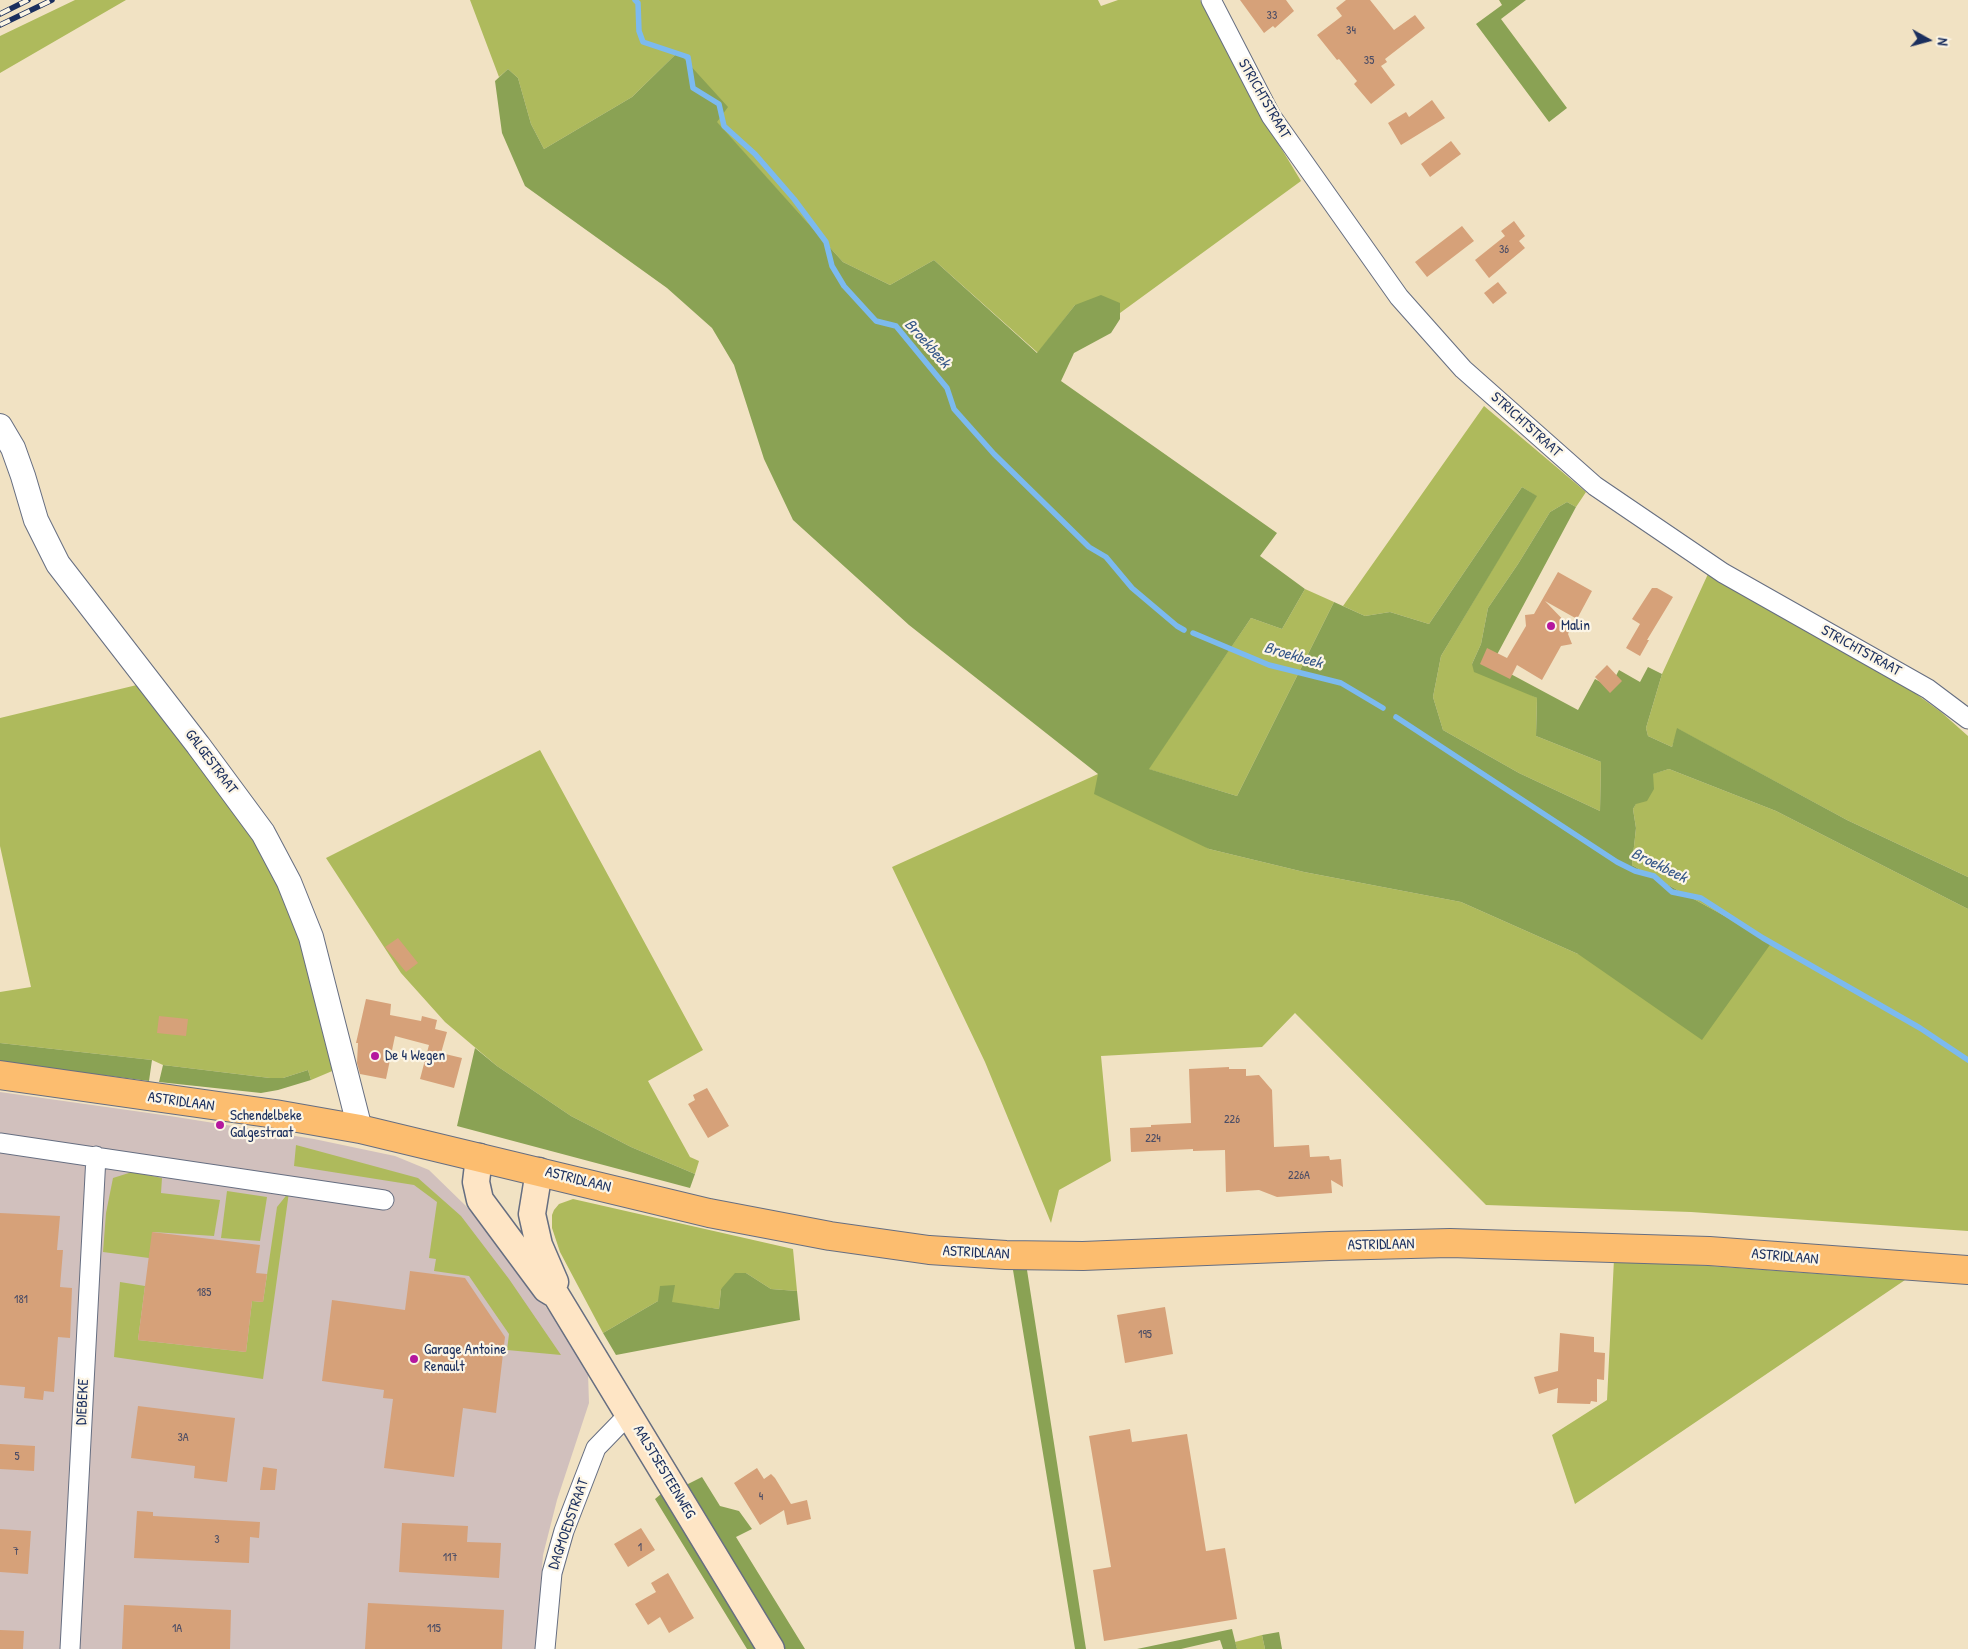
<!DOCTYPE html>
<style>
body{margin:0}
#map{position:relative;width:1968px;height:1649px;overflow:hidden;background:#f1e2c3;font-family:"Patrick Hand",sans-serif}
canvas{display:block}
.north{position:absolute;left:1903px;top:15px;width:50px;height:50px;-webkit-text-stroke:4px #fcf5e5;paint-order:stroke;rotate:97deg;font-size:14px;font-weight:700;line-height:20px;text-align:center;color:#1b2f5e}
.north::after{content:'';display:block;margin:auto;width:18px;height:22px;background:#1b2f5e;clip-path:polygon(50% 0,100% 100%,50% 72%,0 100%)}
</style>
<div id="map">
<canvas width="1968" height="1649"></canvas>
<div class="north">N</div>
</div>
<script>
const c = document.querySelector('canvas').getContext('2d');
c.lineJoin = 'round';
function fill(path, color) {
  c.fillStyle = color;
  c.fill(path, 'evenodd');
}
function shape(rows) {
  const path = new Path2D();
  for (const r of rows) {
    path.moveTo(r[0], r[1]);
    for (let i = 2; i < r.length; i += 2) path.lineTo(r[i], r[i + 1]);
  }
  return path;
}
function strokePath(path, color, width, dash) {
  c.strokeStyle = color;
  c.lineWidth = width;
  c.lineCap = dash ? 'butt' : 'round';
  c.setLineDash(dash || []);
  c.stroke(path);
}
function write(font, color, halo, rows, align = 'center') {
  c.font = font + ' "Patrick Hand",sans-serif';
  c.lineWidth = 4.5;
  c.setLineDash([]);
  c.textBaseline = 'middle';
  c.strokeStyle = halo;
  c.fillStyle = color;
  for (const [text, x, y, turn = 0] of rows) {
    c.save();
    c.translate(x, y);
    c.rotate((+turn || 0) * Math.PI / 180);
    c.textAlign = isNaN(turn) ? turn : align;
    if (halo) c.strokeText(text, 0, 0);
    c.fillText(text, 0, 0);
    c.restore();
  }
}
const industrial = shape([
 [0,1092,170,1116,314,1139,395,1156,429,1170,466,1206,512,1259,580,1355,588,1373,589,1403,557,1500,543,1555,536,1649,0,1649]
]);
const green = shape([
 [75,0,126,0,0,73,0,36],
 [470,0,1098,0,1101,6,1118,0,1200,0,1258,110,1301,181,1120,313,1120,303,1075,305,1038,353,934,260,890,285,843,262,716,122,678,52,632,97,544,149,531,124,518,78,508,69,499,77],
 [1484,406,1586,492,1576,507,1567,502,1550,512,1518,564,1488,608,1481,644,1472,664,1537,698,1536,736,1601,762,1600,811,1519,773,1443,730,1433,697,1441,656,1536,496,1522,487,1429,624,1390,612,1365,616,1343,606],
 [1708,574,1908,688,1941,712,1968,736,1968,877,1847,820,1678,729,1672,747,1648,736,1646,728,1662,674],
 [1305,589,1334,602,1237,796,1148,769,1251,618,1282,629],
 [141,684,252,835,284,889,301,933,337,1069,311,1080,308,1070,283,1078,270,1078,163,1065,152,1060,0,1043,0,992,31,987,0,846,0,718],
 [540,750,703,1050,648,1081,690,1157,699,1161,695,1174,631,1147,571,1116,497,1066,445,1022,401,973,326,858],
 [1669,769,1776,811,1968,909,1968,1231,1691,1212,1486,1205,1295,1013,1262,1047,1101,1056,1111,1161,1059,1190,1051,1223,985,1062,892,867,1098,774,1209,849,1304,872,1461,902,1578,954,1772,942,1632,865,1636,828,1633,809,1652,774],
 [296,1145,418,1178,461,1216,509,1279,561,1355,507,1350,509,1334,469,1276,434,1271,436,1259,429,1258,437,1202,414,1185,294,1166],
 [132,1172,162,1178,161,1193,220,1200,214,1236,153,1232,149,1258,103,1252,106,1213,113,1178],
 [227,1191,267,1197,260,1241,221,1238],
 [289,1192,263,1379,114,1357,120,1282,145,1286,138,1340,246,1352,252,1301,263,1302,277,1207],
 [573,1199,793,1249,797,1291,771,1289,746,1273,721,1289,719,1309,658,1301,603,1333,560,1252,552,1228,552,1215,554,1210,559,1204],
 [1614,1259,1905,1280,1575,1504,1552,1435,1607,1400],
 [1262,1635,1265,1649,1237,1649,1235,1642]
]);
const forest = shape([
 [1499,0,1526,0,1501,19,1567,108,1549,122,1476,24,1502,5],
 [678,52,728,107,717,122,843,262,890,285,934,260,1037,353,1075,305,1101,295,1120,303,1120,319,1111,333,1074,353,1061,381,1277,533,1260,556,1305,589,1282,629,1251,618,1149,769,1237,796,1334,602,1365,616,1390,612,1429,624,1522,487,1537,496,1441,656,1433,697,1443,730,1519,773,1600,811,1601,762,1536,736,1537,698,1474,672,1472,664,1481,644,1488,608,1518,564,1550,512,1567,502,1576,507,1492,664,1578,710,1595,679,1610,687,1619,670,1640,682,1648,667,1662,674,1646,728,1648,736,1672,747,1677,728,1847,820,1968,877,1968,909,1776,811,1669,769,1653,774,1654,789,1647,801,1636,804,1633,809,1636,828,1632,865,1772,942,1702,1040,1578,954,1461,902,1304,872,1209,849,1094,794,1098,774,909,625,793,520,764,459,734,365,712,328,667,288,525,186,502,133,495,81,508,69,518,78,531,124,544,149,632,97],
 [0,1043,152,1060,149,1081,0,1062],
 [475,1048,497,1066,571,1116,631,1147,695,1174,690,1188,457,1126],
 [163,1065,270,1078,283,1078,308,1070,311,1080,278,1090,261,1093,159,1082],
 [1013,1270,1027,1270,1086,1649,1075,1649],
 [735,1273,746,1273,771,1289,797,1291,800,1320,616,1355,603,1333,658,1301,660,1286,675,1285,672,1302,719,1309,721,1289],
 [702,1477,720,1506,739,1511,752,1529,736,1537,805,1649,747,1649,655,1499,667,1489,708,1556,725,1546,686,1485],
 [1232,1629,1237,1649,1223,1649,1220,1640,1181,1649,1137,1649],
 [1279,1632,1282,1649,1265,1649,1262,1635]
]);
const stream = shape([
 [635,0,638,3,639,31,643,42,688,57,693,88,719,104,724,126,755,154,794,199,826,242,832,266,844,286,876,321,896,326,947,388,954,409,994,454,1089,547,1106,557,1132,588,1177,626,1184,630],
 [1193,633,1269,665,1341,683,1383,708],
 [1396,717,1617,862,1635,871,1654,876,1672,892,1701,898,1763,938,1920,1028,1968,1060]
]);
const building = shape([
 [1240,0,1286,0,1294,11,1275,28,1273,26,1264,33],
 [1346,0,1370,0,1394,30,1415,15,1425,28,1385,59,1387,62,1381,66,1395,85,1371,104,1354,84,1357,81,1339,59,1337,60,1317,35,1342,16,1336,8],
 [1432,100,1445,118,1401,145,1388,123,1406,112,1409,117],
 [1451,141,1461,154,1430,177,1421,164],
 [1514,221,1525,236,1519,241,1525,248,1489,278,1475,260,1505,236,1501,231],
 [1462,226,1474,241,1427,277,1415,262],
 [1498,282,1507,293,1493,304,1484,293],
 [1558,572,1592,591,1577,619,1545,601,1571,628,1568,634,1572,644,1561,646,1542,680,1517,665,1510,679,1480,664,1487,648,1507,658,1526,626,1525,615,1534,614],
 [1652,588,1657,588,1673,597,1647,640,1649,640,1640,656,1626,648,1640,624,1632,619],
 [1607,665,1622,681,1610,693,1595,677],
 [398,938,418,963,406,972,385,947],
 [366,999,391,1004,390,1015,421,1021,422,1016,437,1020,435,1029,447,1032,441,1053,462,1058,454,1088,420,1079,429,1045,395,1036,386,1079,360,1074,357,1063,358,1043,356,1043],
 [159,1016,188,1019,186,1036,157,1033],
 [1229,1067,1229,1069,1246,1069,1246,1076,1259,1075,1272,1090,1274,1147,1309,1145,1310,1157,1329,1156,1330,1160,1341,1159,1343,1187,1331,1180,1332,1193,1277,1197,1259,1190,1226,1192,1225,1150,1193,1151,1193,1149,1131,1152,1130,1128,1151,1127,1151,1125,1191,1123,1189,1069],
 [707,1088,729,1126,708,1138,688,1104,695,1100,693,1095],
 [0,1213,60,1216,57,1250,63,1250,60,1287,72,1288,70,1338,58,1337,54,1392,44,1391,43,1400,24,1398,25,1387,0,1385],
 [152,1232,260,1245,256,1273,267,1274,263,1302,252,1301,246,1352,138,1340],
 [410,1271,465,1278,505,1337,496,1413,463,1408,454,1477,384,1468,393,1399,383,1398,384,1390,322,1381,332,1300,405,1310],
 [1165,1307,1173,1354,1125,1363,1117,1315],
 [1560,1333,1594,1337,1594,1352,1605,1353,1604,1380,1597,1379,1597,1402,1591,1401,1590,1404,1557,1403,1558,1388,1539,1394,1534,1377,1558,1371],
 [138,1406,235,1418,227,1482,194,1478,195,1466,131,1458],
 [1130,1429,1132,1442,1187,1434,1206,1551,1225,1548,1237,1619,1104,1641,1093,1570,1111,1567,1089,1436],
 [0,1444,35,1446,34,1471,0,1469],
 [263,1467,277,1469,275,1490,260,1490],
 [757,1468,764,1479,771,1474,775,1478,791,1504,807,1500,811,1519,787,1525,784,1510,760,1525,734,1483],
 [137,1511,153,1512,153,1516,260,1522,259,1538,250,1537,249,1563,134,1558],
 [402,1523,468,1526,467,1542,501,1543,499,1578,399,1572],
 [641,1528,655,1550,628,1567,614,1544],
 [0,1529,31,1531,28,1574,0,1572],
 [668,1573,694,1618,669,1633,660,1617,648,1625,635,1604,656,1592,651,1583],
 [368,1603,504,1610,502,1649,365,1649],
 [124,1605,231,1610,230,1649,122,1649],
 [0,1630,24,1631,23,1649,0,1649]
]);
const minor = shape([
 [1211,0,1271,116,1399,297,1463,369,1595,486,1723,573,1928,689,1968,719],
 [0,1143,384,1200],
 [70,1649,96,1156],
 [545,1649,552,1573,564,1531,596,1448,629,1414]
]);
const tertiary = shape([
 [0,426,13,448,23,476,36,520,58,564,198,745,263,833,289,882,311,937,360,1129]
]);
const secondary = shape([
 [479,1157,476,1182,480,1200,546,1289,556,1295,771,1649],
 [539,1171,532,1214,539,1245,555,1282]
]);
const primary = shape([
 [0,1075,275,1114,360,1129,709,1213,830,1236,929,1250,1006,1255,1083,1256,1330,1246,1450,1243,1709,1251,1968,1270]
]);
const rail = shape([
 [0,14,28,0],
 [0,25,52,0]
]);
const markers = [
 [1551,626,5,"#b5179e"],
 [375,1056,5,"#b5179e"],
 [220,1125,5,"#b5179e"],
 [414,1359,5,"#b5179e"]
];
const numberNames = [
 ["33",1272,16],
 ["34",1351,31],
 ["35",1369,61],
 ["36",1504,250],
 ["226",1232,1120],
 ["224",1153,1139],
 ["226A",1299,1176],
 ["185",204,1293],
 ["181",21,1300],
 ["195",1145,1335],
 ["3A",183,1438],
 ["5",17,1457],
 ["4",761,1497],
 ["3",217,1540],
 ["1",640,1548],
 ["7",16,1552],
 ["117",450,1558],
 ["1A",177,1629],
 ["115",434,1629]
];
const streetNames = [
 ["STRICHTSTRAAT",1264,99,60],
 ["STRICHTSTRAAT",1526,425,42],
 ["STRICHTSTRAAT",1861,651,29],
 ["GALGESTRAAT",211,762,53],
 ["ASTRIDLAAN",181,1102,8],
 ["ASTRIDLAAN",578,1180,14],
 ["ASTRIDLAAN",1381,1245,-1],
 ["ASTRIDLAAN",976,1253,3],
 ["ASTRIDLAAN",1785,1257,5],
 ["DIEBEKE",83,1402,-87],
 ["AALSTSESTEENWEG",664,1472,59],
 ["DAGMOEDSTRAAT",569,1524,-71]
];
const poiNames = [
 ["Malin",1561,626],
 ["De 4 Wegen",385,1056],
 ["Schendelbeke",230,1116],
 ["Galgestraat",230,1133],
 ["Garage Antoine",424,1350],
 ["Renault",424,1367]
];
const waterNames = [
 ["Broekbeek",927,344,48],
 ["Broekbeek",1293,656,16],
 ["Broekbeek",1659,866,26]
];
fill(industrial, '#d1c0bd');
fill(green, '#aeba5c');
fill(forest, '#8aa254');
strokePath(stream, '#7cbaef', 5.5);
fill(building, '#d6a179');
strokePath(minor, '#666e81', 21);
strokePath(tertiary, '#666e81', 26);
strokePath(secondary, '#666e81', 29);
strokePath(primary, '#666e81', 30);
strokePath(minor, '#fff', 19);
strokePath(tertiary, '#fff', 24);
strokePath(secondary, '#fee5c5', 26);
strokePath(primary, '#fcbd6f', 28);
strokePath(rail, '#1b2f5e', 5.5);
strokePath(rail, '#fcf5e5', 4, [11]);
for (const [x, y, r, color] of markers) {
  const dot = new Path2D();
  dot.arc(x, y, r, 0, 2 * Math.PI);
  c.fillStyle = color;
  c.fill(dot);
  strokePath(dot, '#fcf5e5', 2);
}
write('12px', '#4a4c65', null, numberNames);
write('15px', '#1b2f5e', '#fcf5e5', streetNames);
write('15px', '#1b2f5e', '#fcf5e5', poiNames, 'left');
write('italic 16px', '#38598a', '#fcf5e5', waterNames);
</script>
